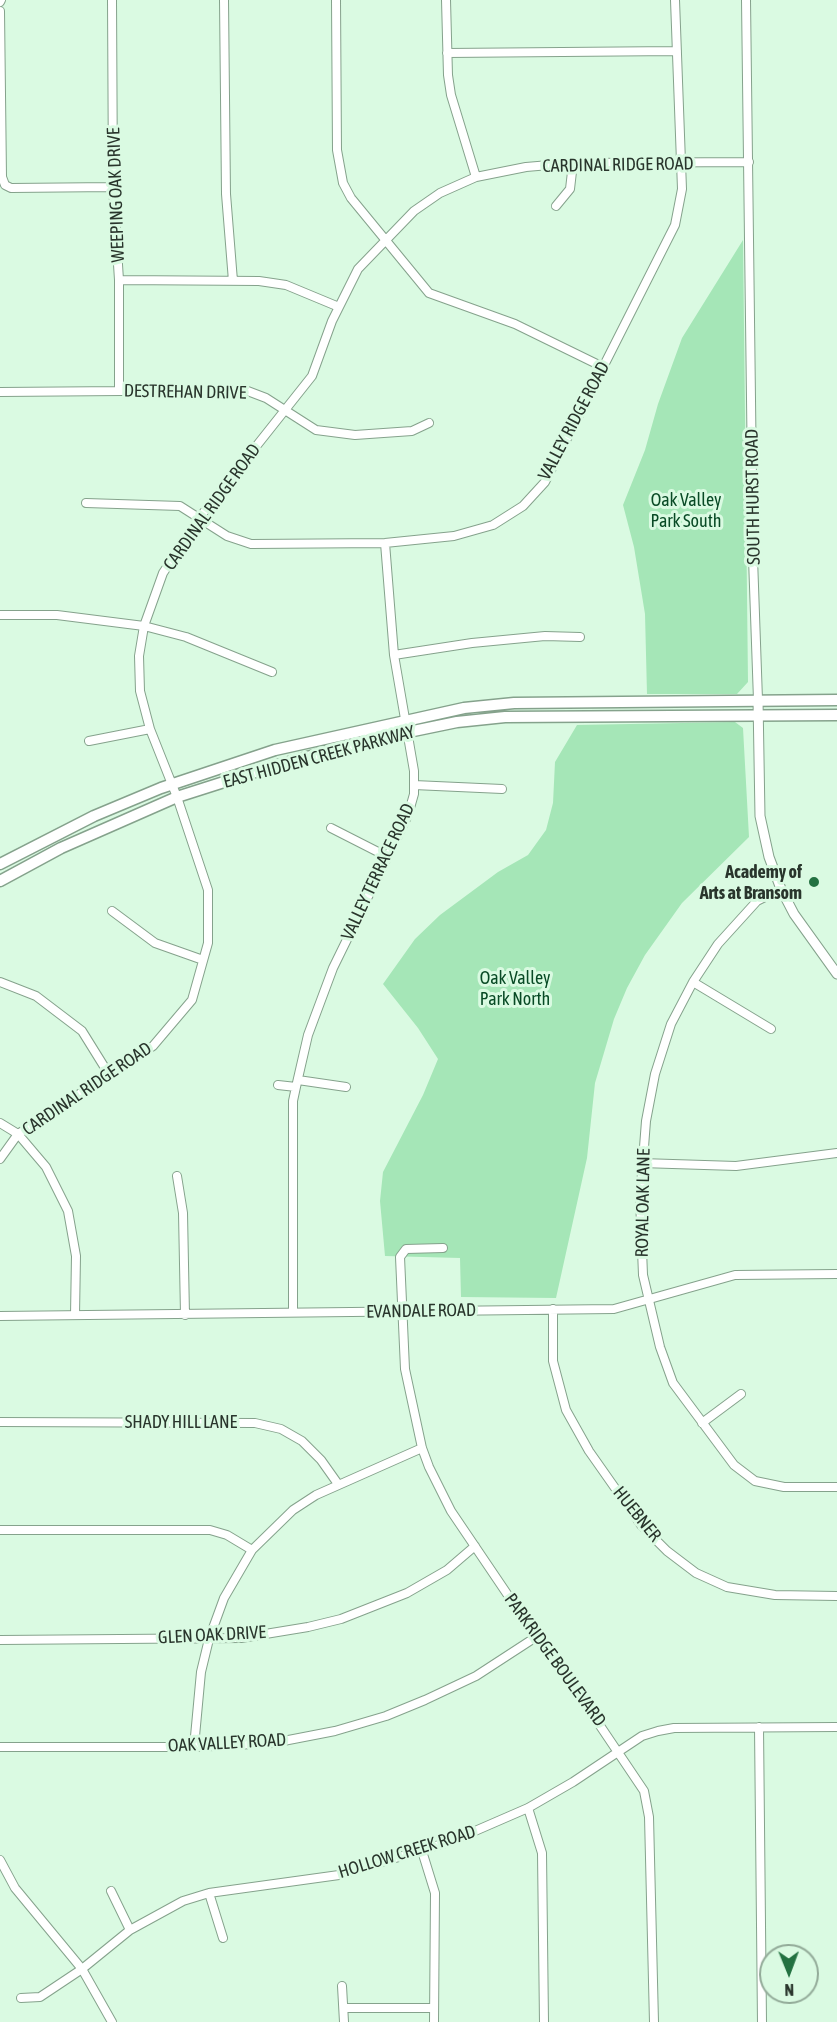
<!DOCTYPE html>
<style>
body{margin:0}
#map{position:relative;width:837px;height:2022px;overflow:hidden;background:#dafae2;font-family:"Asap Condensed",sans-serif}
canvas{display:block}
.north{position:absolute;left:759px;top:1944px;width:60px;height:60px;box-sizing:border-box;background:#dafae2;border:2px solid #93ab99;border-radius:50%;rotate:179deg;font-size:16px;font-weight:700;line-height:24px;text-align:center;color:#29352c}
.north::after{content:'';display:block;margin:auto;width:21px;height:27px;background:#237141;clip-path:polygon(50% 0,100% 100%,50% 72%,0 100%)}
</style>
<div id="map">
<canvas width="837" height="2022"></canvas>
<div class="north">N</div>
</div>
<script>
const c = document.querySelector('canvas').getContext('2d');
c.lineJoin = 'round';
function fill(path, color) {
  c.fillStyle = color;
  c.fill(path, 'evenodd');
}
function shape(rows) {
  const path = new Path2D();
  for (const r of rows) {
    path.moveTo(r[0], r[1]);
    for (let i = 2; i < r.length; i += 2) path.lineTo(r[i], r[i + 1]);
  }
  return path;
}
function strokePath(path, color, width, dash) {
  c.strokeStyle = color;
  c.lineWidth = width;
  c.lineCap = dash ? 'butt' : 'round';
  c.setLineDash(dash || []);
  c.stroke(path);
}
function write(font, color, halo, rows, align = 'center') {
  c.font = font + ' "Asap Condensed",sans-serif';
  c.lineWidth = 6;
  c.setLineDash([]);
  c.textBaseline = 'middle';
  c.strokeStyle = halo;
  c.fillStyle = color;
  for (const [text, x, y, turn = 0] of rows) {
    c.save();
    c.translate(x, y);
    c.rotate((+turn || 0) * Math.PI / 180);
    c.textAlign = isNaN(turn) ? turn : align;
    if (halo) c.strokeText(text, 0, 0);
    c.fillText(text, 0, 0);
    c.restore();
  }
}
const green = shape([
 [743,240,748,682,737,694,647,694,645,614,634,547,623,505,645,450,658,404,682,338],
 [735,722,743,728,749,837,682,903,645,955,627,988,614,1019,595,1083,587,1158,556,1298,461,1297,460,1258,385,1256,380,1201,383,1172,423,1095,438,1059,418,1028,383,984,415,939,440,915,498,872,528,855,546,830,553,803,555,762,577,725]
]);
const minor = shape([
 [112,0,113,187,119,280,119,391],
 [224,0,226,194,233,281],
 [336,0,337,150,343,183,351,198,429,293,515,324,603,367],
 [446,0,448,75,451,95,476,177],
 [746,0,753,558,758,700],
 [0,2,1,0],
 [0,11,2,177,5,185,11,188,113,187],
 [447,53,677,51],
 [556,206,570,189,573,163],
 [119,280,259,281,286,285,339,307],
 [0,392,245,390,266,398,316,430,355,435,412,431,429,423],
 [86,503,180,506,227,536,251,544,385,543,454,536,493,525,523,506,545,482,675,225,682,189,675,0],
 [0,615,57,615,144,626,186,637,272,672],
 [394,655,472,643,545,636,580,637],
 [89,741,150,729],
 [414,785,502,789],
 [331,828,386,856],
 [781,889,757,901,718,944,693,982,671,1024,655,1074,646,1121,640,1199,643,1275,660,1347,673,1383,734,1465,755,1481,784,1487,837,1487],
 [112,911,155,943,203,960],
 [0,982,36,996,82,1031,110,1076],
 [693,982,771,1029],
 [298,1080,346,1087],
 [278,1085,296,1087],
 [0,1123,18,1134,46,1167,68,1211,76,1256,75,1315],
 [0,1159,18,1134,153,1046,192,1000,208,943,208,890,177,797,150,729,140,691,139,656,144,626,163,573,200,517,312,376,332,321,358,269,414,211,440,193,476,177,526,167,573,163,749,162],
 [641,1163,736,1166,837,1153],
 [177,1176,183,1213,185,1315],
 [443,1248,406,1249,400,1257,405,1369,422,1448,429,1467,451,1511,522,1616,539,1635,644,1791,649,1817,654,2022],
 [553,1309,553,1361,566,1410,589,1451,641,1525,667,1551,696,1573,727,1587,775,1595,837,1596],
 [293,1312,293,1101,296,1087,308,1035,333,968,408,815,414,794,414,771,394,655,385,543],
 [0,1316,614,1309,735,1275,837,1274],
 [0,1422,255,1423,281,1429,302,1441,321,1460,338,1484],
 [702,1423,741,1394],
 [0,1530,210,1530,227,1535,252,1550],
 [0,1640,241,1638,308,1627,341,1619,407,1593,447,1570,475,1546],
 [759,1727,762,2022],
 [0,1747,194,1747,273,1743,335,1731,386,1716,425,1700,476,1676,539,1635],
 [194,1747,201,1672,209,1639,224,1598,252,1550,293,1510,316,1495,422,1448],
 [528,1808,542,1853,544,2022],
 [422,1851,435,1893,434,2022],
 [0,1860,15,1888,82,1969,112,2022],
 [111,1891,130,1930],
 [209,1893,223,1938],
 [342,1986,344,2022],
 [21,1998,40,1997,82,1969,130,1930,183,1901,209,1893,339,1875,452,1841,528,1808,573,1782,642,1736,658,1731,674,1728,837,1727],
 [344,2008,434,2008]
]);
const tertiary = shape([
 [758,700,760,816,769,857,781,889,794,914,837,974]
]);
const secondary = shape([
 [0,864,94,816,161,788,275,750,464,708,514,703,837,700],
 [0,881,61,848,177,797,271,767,365,741,457,722,505,717,837,715]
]);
const markers = [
 [814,882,6,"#237141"]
];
const streetNames = [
 ["CARDINAL RIDGE ROAD",618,165,-1],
 ["WEEPING OAK DRIVE",116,195,-92],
 ["DESTREHAN DRIVE",185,392,1],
 ["VALLEY RIDGE ROAD",574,421,-62],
 ["SOUTH HURST ROAD",753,497,-91],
 ["CARDINAL RIDGE ROAD",212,507,-54],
 ["EAST HIDDEN CREEK PARKWAY",319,757,-15],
 ["VALLEY TERRACE ROAD",378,872,-65],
 ["CARDINAL RIDGE ROAD",87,1089,-34],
 ["ROYAL OAK LANE",643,1203,-89],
 ["EVANDALE ROAD",421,1311,-1],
 ["SHADY HILL LANE",181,1422],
 ["HUEBNER",637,1514,51],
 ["GLEN OAK DRIVE",212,1635,-3],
 ["PARKRIDGE BOULEVARD",555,1660,54],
 ["OAK VALLEY ROAD",227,1743,-3],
 ["HOLLOW CREEK ROAD",407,1852,-17]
];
const parkNames = [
 ["Oak Valley",686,500],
 ["Park South",686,521],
 ["Oak Valley",515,978],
 ["Park North",515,999]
];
const poiNames = [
 ["Academy of",802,872],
 ["Arts at Bransom",802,893]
];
fill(green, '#a5e6b7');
strokePath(minor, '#85a28c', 10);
strokePath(tertiary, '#85a28c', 11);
strokePath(secondary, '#85a28c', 13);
strokePath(minor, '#fff', 8);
strokePath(tertiary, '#fff', 9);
strokePath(secondary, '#fff', 10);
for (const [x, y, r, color] of markers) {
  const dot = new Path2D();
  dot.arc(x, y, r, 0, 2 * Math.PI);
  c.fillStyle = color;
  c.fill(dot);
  strokePath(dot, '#dafae2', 2);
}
write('18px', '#29352c', '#dafae2', streetNames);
write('18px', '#084a25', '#dafae2', parkNames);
write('bold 18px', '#29352c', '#dafae2', poiNames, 'right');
</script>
